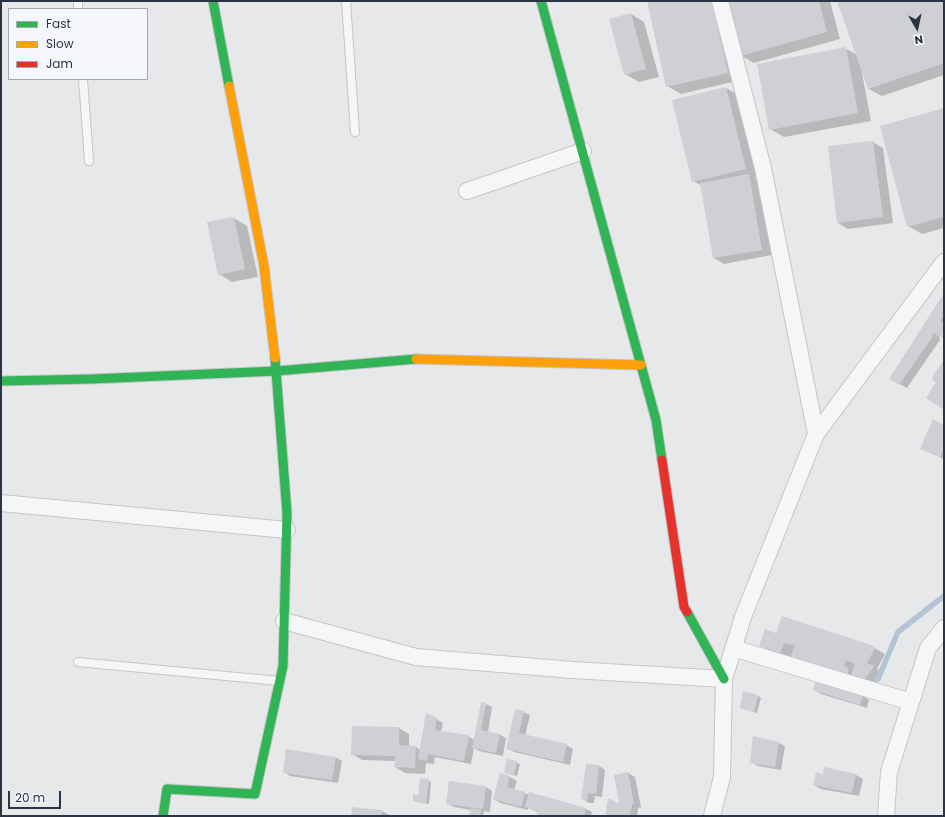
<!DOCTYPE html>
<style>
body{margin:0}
#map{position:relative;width:945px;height:817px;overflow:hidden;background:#e6e8ea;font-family:Poppins,sans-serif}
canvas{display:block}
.frame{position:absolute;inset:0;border:2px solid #2b3445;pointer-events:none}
.legend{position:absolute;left:8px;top:8px;width:140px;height:72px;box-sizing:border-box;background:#f4f6f9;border:1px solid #a4a8b1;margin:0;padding:5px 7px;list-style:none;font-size:12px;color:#2b3445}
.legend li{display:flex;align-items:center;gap:8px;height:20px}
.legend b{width:20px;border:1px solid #a4a8b1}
.north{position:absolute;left:897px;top:8px;width:40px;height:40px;-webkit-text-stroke:3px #f4f6f9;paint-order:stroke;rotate:171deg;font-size:11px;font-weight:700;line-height:16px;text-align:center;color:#2b3445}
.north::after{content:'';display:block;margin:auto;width:14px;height:18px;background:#2b3445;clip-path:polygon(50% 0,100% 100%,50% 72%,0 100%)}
.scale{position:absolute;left:8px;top:791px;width:53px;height:18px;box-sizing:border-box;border:2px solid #2b3445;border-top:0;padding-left:5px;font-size:12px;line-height:14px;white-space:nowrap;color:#2b3445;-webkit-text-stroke:3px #f4f6f9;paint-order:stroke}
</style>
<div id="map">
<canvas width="945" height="817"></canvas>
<div class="frame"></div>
<ul class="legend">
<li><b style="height:5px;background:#30b455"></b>Fast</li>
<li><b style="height:5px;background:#ff9f0a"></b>Slow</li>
<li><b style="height:5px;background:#e5322d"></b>Jam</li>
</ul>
<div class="north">N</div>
<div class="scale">20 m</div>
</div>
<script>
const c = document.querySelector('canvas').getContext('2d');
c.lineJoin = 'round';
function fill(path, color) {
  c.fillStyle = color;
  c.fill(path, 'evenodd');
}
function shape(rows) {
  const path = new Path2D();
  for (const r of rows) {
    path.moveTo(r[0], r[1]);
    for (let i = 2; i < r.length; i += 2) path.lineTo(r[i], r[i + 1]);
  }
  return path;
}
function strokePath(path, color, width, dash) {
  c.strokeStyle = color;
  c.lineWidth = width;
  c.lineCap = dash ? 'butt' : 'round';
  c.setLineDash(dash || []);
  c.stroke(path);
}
const shadow = shape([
 [648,1,724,1,741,80,681,94,667,86],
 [725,1,830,1,840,39,754,63,740,55],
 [838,1,944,1,944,75,882,96,869,89,863,72,862,73,871,121,784,137,770,129,845,48,857,55],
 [631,14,644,22,659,77,639,82,625,74],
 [726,88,740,96,759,176,754,178,759,181,772,255,724,264,714,258,702,186,693,181,674,100],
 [944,109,944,228,922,234,908,226],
 [873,142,883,148,893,223,848,229,838,223,829,147],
 [234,218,247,226,258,277,232,282,219,274],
 [944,298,944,338,939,335,940,340,907,388,890,379],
 [944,426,944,459,928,452],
 [776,634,871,646,885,654,877,669,883,673,875,684,802,662,792,655,791,658,770,651,760,645],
 [816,681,863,696,869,700,867,708,821,694,814,690],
 [758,696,761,698,757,713,744,709],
 [486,704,492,707,488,732,499,734,506,738,503,756,479,751,474,748,471,764,435,757,434,764,426,763,425,774,405,773,395,767,395,761,362,760,352,754,353,727,399,728,409,734,409,747,416,747,420,750,436,719,443,723,441,732,468,736,474,740],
 [523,712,530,715,525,736,566,745,573,749,570,765,514,752,507,748],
 [779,743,785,746,781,770,758,766,751,762],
 [335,757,342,761,338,783,290,776,284,772],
 [508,760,520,764,517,776,505,773],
 [599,766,605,770,602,797,595,796,594,803,589,803,583,799],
 [825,768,856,775,863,779,859,796,821,789,814,785,824,775],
 [628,773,635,777,641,807,638,808,637,816,608,816,620,804],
 [500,775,510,777,517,781,514,790,529,795,586,809,592,812,591,816,537,816,538,812,528,808,528,810,500,803,494,799],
 [428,780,431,782,429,804,417,802,414,801,419,796],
 [486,787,492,791,490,812,484,811,483,816,470,816,471,810,454,807,447,803],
 [353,808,382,811,391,816,352,816]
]);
const stream = shape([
 [878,679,898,632,944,596]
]);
const building = shape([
 [647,1,712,1,728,73,666,87],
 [724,1,819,1,827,32,740,56],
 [837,1,942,1,944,7,944,63,868,89],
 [631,13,646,69,624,75,609,19],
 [846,47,858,113,769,130,757,64],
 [726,87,746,169,692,182,672,100],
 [944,108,944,217,907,227,880,126],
 [873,141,883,217,837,223,828,146],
 [749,174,762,250,713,258,700,183],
 [234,217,245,269,218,275,207,222],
 [942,296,944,297,944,315,940,321,944,324,944,339,933,333,933,336,899,385,889,379],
 [944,360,944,410,926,398,936,382,932,380,934,374],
 [933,419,944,425,944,449,940,457,920,449],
 [782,616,871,645,875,648,867,663,874,666,865,679,851,676,855,664,846,660,844,666,848,668,848,674,844,674,791,656,795,645,784,643,780,653,759,646,765,629,776,633],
 [816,680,863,695,860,705,813,690],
 [743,691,758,695,754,712,740,708],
 [481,702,486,703,481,730,500,734,496,753,472,748],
 [515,709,524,711,519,733,567,744,563,762,506,749],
 [426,713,437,718,435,730,469,735,464,761,428,754,427,761,418,759],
 [352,726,399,727,399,745,416,746,415,768,394,767,395,756,351,755],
 [753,736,779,742,775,767,750,763],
 [286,749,336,757,332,780,283,773],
 [507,759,517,761,514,775,504,773],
 [586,764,599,765,596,794,588,793,587,800,581,799],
 [824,767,856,774,852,793,813,785,816,772,823,774],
 [628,772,634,804,632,804,630,816,605,816,608,798,619,803,614,775],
 [500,773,510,776,507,787,525,792,521,807,493,799],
 [420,778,429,779,426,803,413,801,413,794,418,795],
 [449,781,486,786,483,809,446,804],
 [529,792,586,808,584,816,536,816,538,811,525,807],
 [352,807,382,810,382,816,351,816],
 [471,808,481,810,480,816,469,816]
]);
const lane = shape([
 [78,1,78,9],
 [346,1,355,132],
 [83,79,89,161],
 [78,662,279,681]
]);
const street = shape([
 [720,1,763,168,816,434],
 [467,191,583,151],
 [1,503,287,530],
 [284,621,416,657,573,670,724,679],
 [733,648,911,702],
 [712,816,722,777,724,679,743,617,816,434,944,262],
 [886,816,889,772,928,648,944,628]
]);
const fast = shape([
 [213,1,229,86],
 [541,1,656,420,662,460],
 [1,381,92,379,277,371,416,359],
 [687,612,724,679],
 [163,816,167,789,255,794,283,666,287,513,275,358]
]);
const slow = shape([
 [229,86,264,266,275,358],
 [416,359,641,365]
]);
const jam = shape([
 [662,460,684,607,687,612]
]);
fill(shadow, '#0003');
strokePath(stream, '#b4c4d5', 5.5);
fill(building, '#ced0d3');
strokePath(lane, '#c4c6c8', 10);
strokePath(street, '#c4c6c8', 18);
strokePath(fast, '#c4c6c8', 11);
strokePath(slow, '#c4c6c8', 11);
strokePath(jam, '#c4c6c8', 11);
strokePath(lane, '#f5f6f7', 8);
strokePath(street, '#f5f6f7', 16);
strokePath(fast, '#30b455', 9);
strokePath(slow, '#ff9f0a', 9);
strokePath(jam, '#e5322d', 9);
</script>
